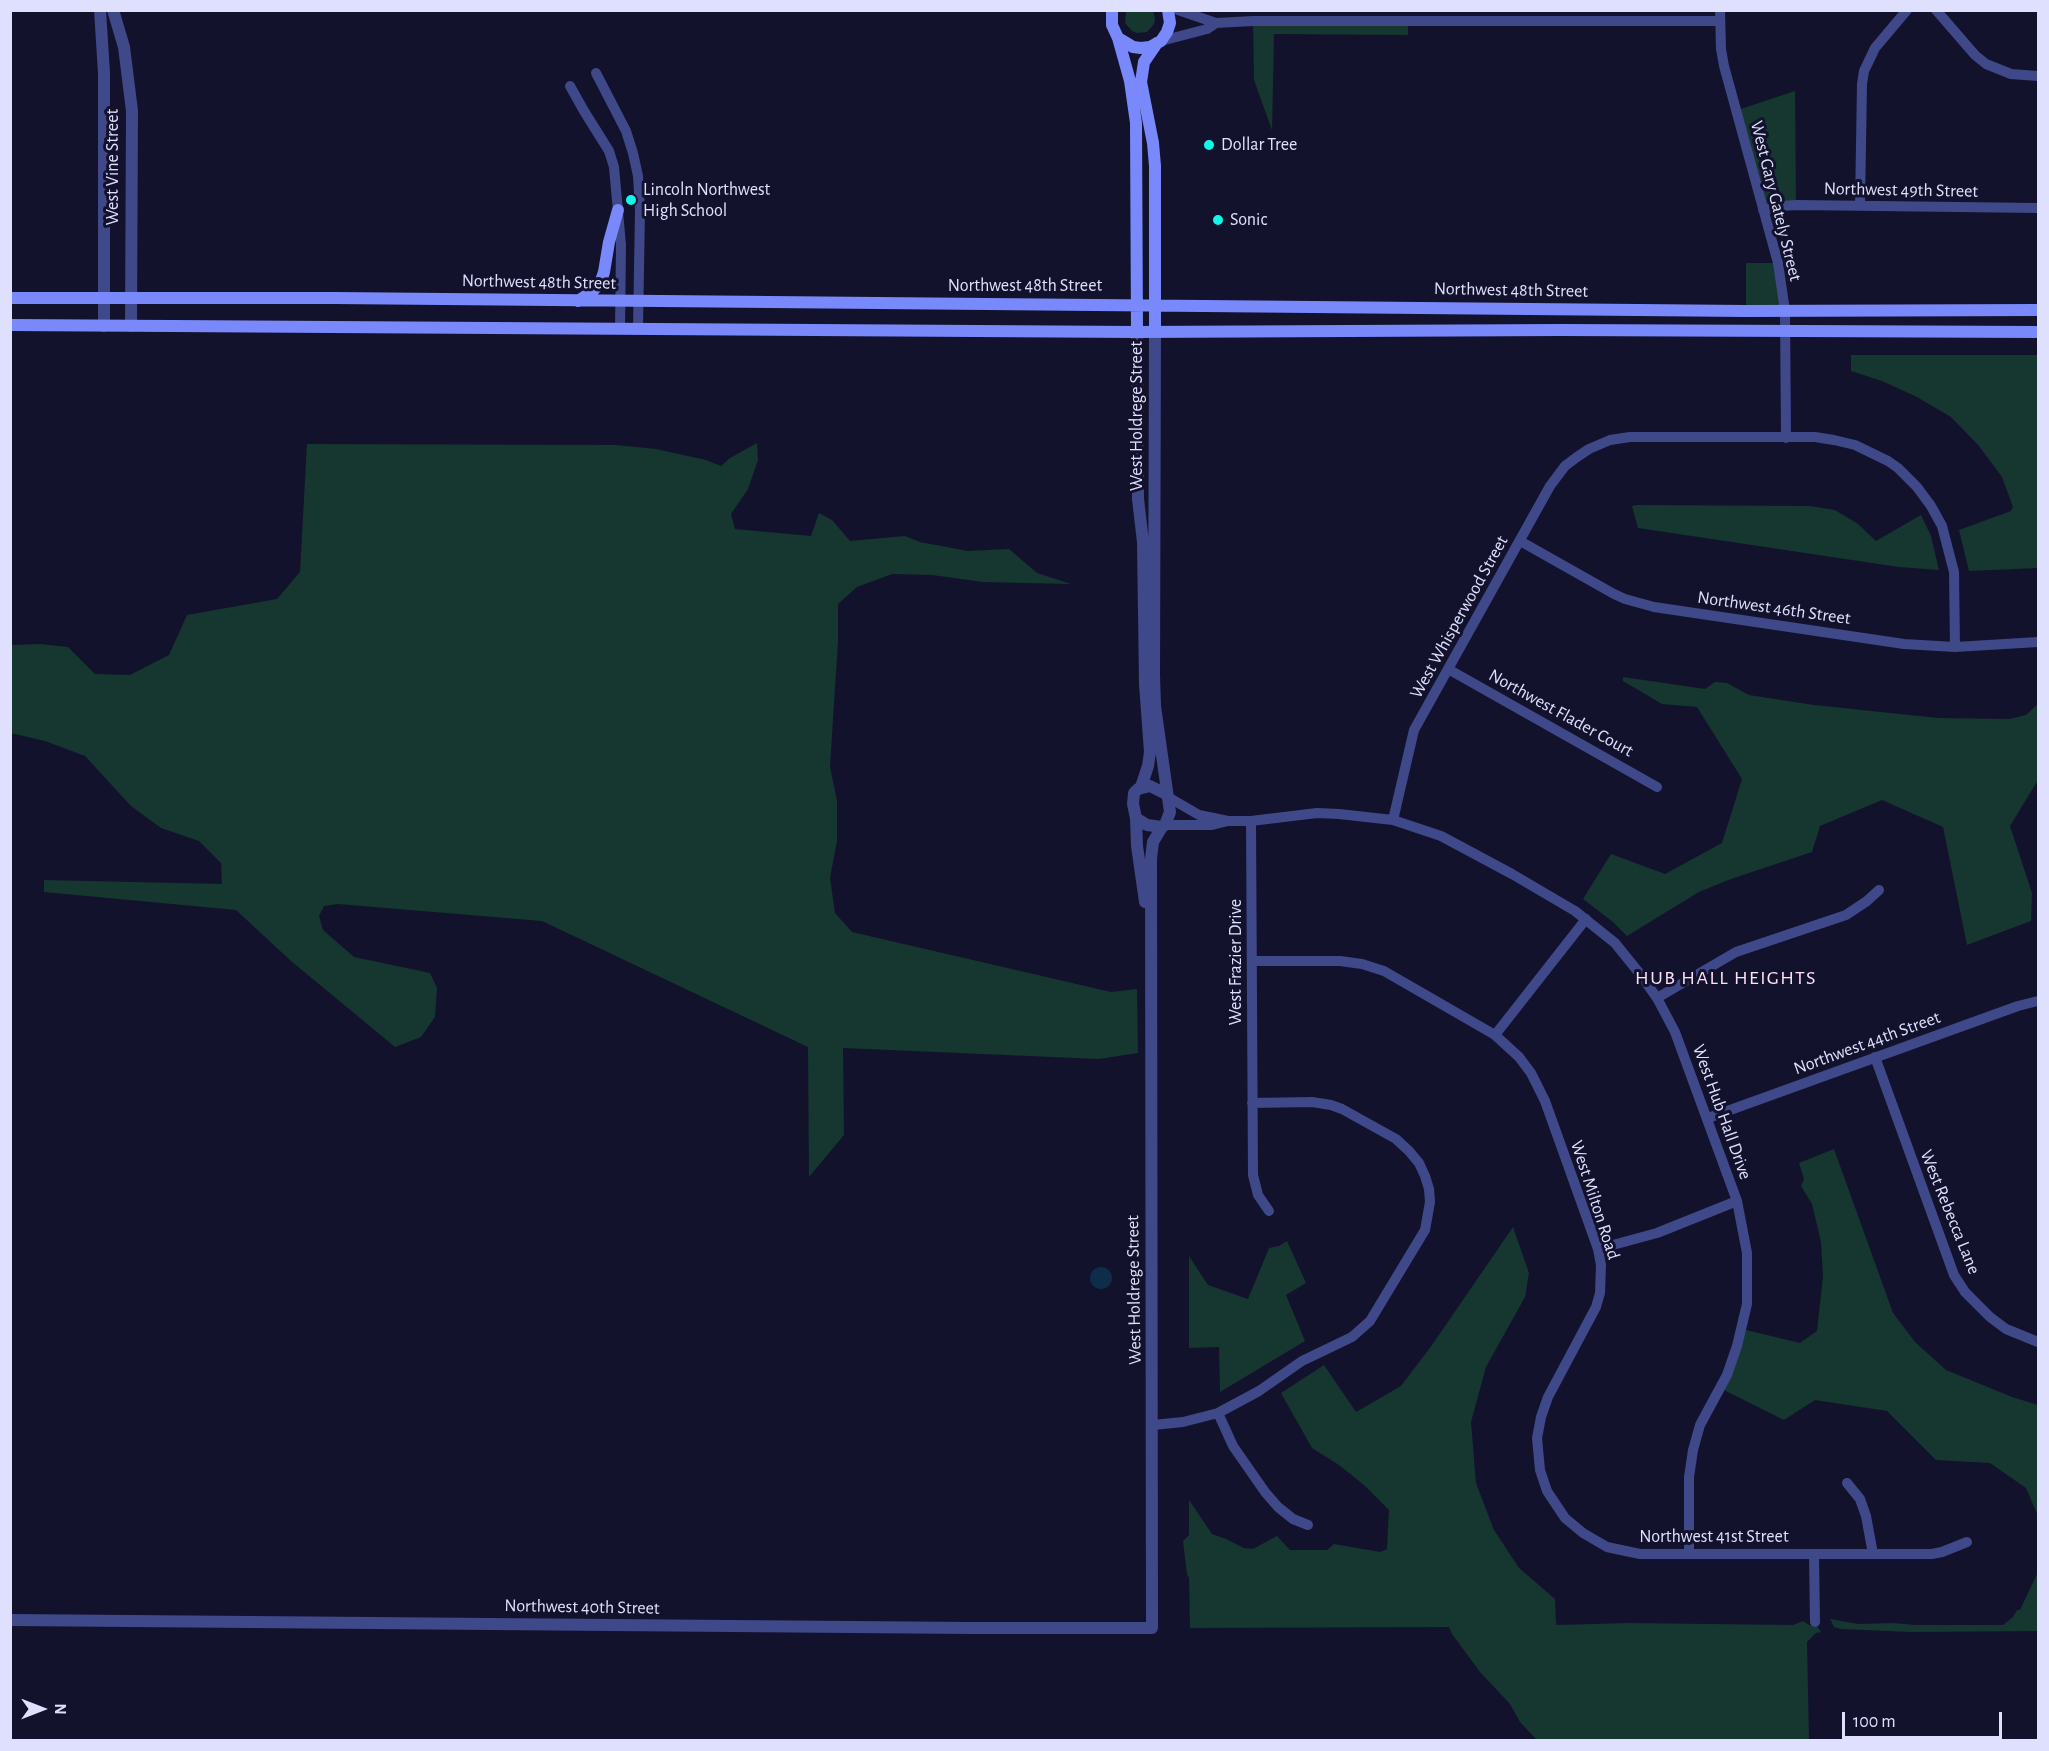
<!DOCTYPE html>
<style>
body{margin:0}
#map{position:relative;width:2049px;height:1751px;overflow:hidden;background:#13122c;font-family:"Alegreya Sans",sans-serif}
canvas{display:block}
.frame{position:absolute;inset:0;border:12px solid #dee0fe;pointer-events:none}
.north{position:absolute;left:12px;top:1679px;width:60px;height:60px;-webkit-text-stroke:4px #13122c;paint-order:stroke;rotate:90deg;font-size:16px;font-weight:700;line-height:24px;text-align:center;color:#dee0fe}
.north::after{content:'';display:block;margin:auto;width:21px;height:27px;background:#dee0fe;clip-path:polygon(50% 0,100% 100%,50% 72%,0 100%)}
.scale{position:absolute;left:1842px;top:1712px;width:160px;height:27px;box-sizing:border-box;border:3px solid #dee0fe;border-top:0;padding-left:8px;font-size:18px;line-height:21px;white-space:nowrap;color:#dee0fe;-webkit-text-stroke:4px #13122c;paint-order:stroke}
</style>
<div id="map">
<canvas width="2049" height="1751"></canvas>
<div class="frame"></div>
<div class="north">N</div>
<div class="scale">100 m</div>
</div>
<script>
const c = document.querySelector('canvas').getContext('2d');
c.lineJoin = 'round';
function fill(path, color) {
  c.fillStyle = color;
  c.fill(path, 'evenodd');
}
function shape(rows) {
  const path = new Path2D();
  for (const r of rows) {
    if (r.length === 3) {
      path.moveTo(r[0] + r[2], r[1]);
      path.arc(r[0], r[1], r[2], 0, 2 * Math.PI);
      continue;
    }
    path.moveTo(r[0], r[1]);
    for (let i = 2; i < r.length; i += 2) path.lineTo(r[i], r[i + 1]);
  }
  return path;
}
function strokePath(path, color, width, dash) {
  c.strokeStyle = color;
  c.lineWidth = width;
  c.lineCap = dash ? 'butt' : 'round';
  c.setLineDash(dash || []);
  c.stroke(path);
}
function write(font, color, halo, rows, align = 'center') {
  c.font = font + ' "Alegreya Sans",sans-serif';
  c.lineWidth = 6;
  c.setLineDash([]);
  c.textBaseline = 'middle';
  c.strokeStyle = halo;
  c.fillStyle = color;
  for (const [text, x, y, turn = 0] of rows) {
    c.save();
    c.translate(x, y);
    c.rotate((+turn || 0) * Math.PI / 180);
    c.textAlign = isNaN(turn) ? turn : align;
    if (halo) c.strokeText(text, 0, 0);
    c.fillText(text, 0, 0);
    c.restore();
  }
}
const green = shape([
 [1153,10,1155,19,1154,24,1147,32,1137,33,1132,31,1125,23,1126,11],
 [1408,20,1408,35,1274,34,1272,130,1254,80,1253,21],
 [1795,91,1796,205,1763,210,1735,111],
 [1746,263,1778,263,1785,311,1746,311],
 [1851,355,2038,355,2038,568,1969,571,1959,530,2011,511,2013,507,2002,477,1979,446,1951,417,1917,397,1882,381,1851,371],
 [757,443,758,460,748,489,731,514,735,529,811,536,819,513,832,520,850,541,905,536,920,542,968,551,1009,549,1037,573,1071,584,983,582,932,575,892,574,857,587,838,604,838,641,830,767,837,801,837,841,830,878,835,913,852,932,1111,992,1137,989,1138,1053,1099,1059,843,1048,844,1135,809,1177,808,1047,542,921,338,904,324,906,319,916,323,930,354,957,430,973,437,988,435,1017,421,1037,395,1047,291,961,236,910,44,892,44,880,222,884,221,863,199,841,161,828,131,806,85,756,45,741,11,733,11,645,40,644,68,647,95,674,130,675,169,655,187,615,277,599,300,572,307,444,616,445,656,449,706,460,721,466,730,458],
 [1637,505,1810,506,1835,510,1858,524,1876,541,1921,515,1931,536,1939,570,1899,567,1638,528,1632,506],
 [1623,677,1705,689,1715,682,1727,683,1749,695,1814,705,1938,718,2009,719,2026,715,2038,704,2038,780,2010,826,2032,893,2031,921,1967,945,1943,827,1882,800,1820,826,1812,852,1731,879,1699,892,1627,936,1613,922,1583,899,1611,854,1665,874,1722,843,1742,779,1697,707,1662,704,1623,681],
 [1834,1149,1893,1313,1915,1342,1946,1370,2012,1397,2038,1405,2038,1516,2026,1488,1990,1463,1936,1460,1887,1411,1815,1400,1784,1420,1720,1388,1742,1329,1800,1343,1817,1331,1823,1276,1821,1242,1812,1204,1801,1186,1804,1179,1799,1163],
 [1513,1227,1529,1273,1525,1297,1486,1367,1471,1422,1476,1483,1494,1530,1519,1568,1555,1599,1556,1623,1557,1625,1628,1623,1793,1625,1803,1621,1809,1625,1817,1626,1821,1632,1816,1633,1807,1642,1809,1740,1537,1740,1520,1722,1510,1704,1480,1672,1452,1634,1449,1627,1190,1628,1189,1578,1187,1574,1183,1541,1189,1535,1189,1500,1212,1534,1226,1539,1244,1548,1253,1549,1277,1536,1290,1550,1327,1550,1334,1544,1380,1552,1387,1549,1389,1510,1364,1485,1339,1465,1312,1448,1281,1393,1324,1365,1356,1412,1401,1386,1432,1345],
 [1287,1241,1306,1283,1286,1295,1305,1341,1220,1392,1219,1347,1189,1348,1189,1256,1208,1285,1248,1299,1269,1248,1279,1246],
 [2038,1572,2038,1631,1911,1632,1841,1629,1834,1627,1830,1619,1859,1624,1893,1623,1915,1625,2003,1625,2013,1617,2017,1610,2020,1610]
]);
const water = shape([
 [1101,1278,11]
]);
const minor = shape([
 [1178,10,1216,23],
 [1720,10,1721,49,1724,66,1778,263,1785,311,1786,438],
 [1936,10,1975,55,1986,64,2011,74,2038,76],
 [1161,41,1207,29,1216,23,1253,21,1720,21],
 [596,73,626,131,633,153,638,176,640,210,638,329],
 [570,86,584,111,609,151,614,167,621,245,620,329],
 [1860,205,1862,84,1864,71,1875,48,1907,10],
 [1763,210,1782,206,1796,205,2038,208],
 [1520,541,1614,594,1625,599,1654,607,1904,644,1955,647,2038,642],
 [1448,669,1657,787],
 [1168,797,1199,815,1228,821,1251,821,1317,813,1339,814,1393,820,1441,836,1512,874,1575,911,1615,943,1640,974,1657,998,1675,1032,1737,1201,1747,1253,1747,1304,1737,1346,1727,1375,1700,1425,1693,1450,1689,1477,1689,1554],
 [1393,820,1414,730,1550,486,1565,466,1577,457,1589,449,1610,440,1630,437,1815,437,1834,440,1855,445,1888,461,1898,468,1917,487,1931,506,1942,526,1954,572,1955,647],
 [1251,821,1253,1175,1258,1195,1269,1211],
 [1165,825,1212,825,1228,821],
 [1252,961,1340,961,1362,964,1384,971,1495,1035,1519,1057,1531,1073,1545,1101,1598,1249,1601,1265,1600,1293,1596,1307,1548,1397,1541,1417,1537,1438,1540,1470,1547,1491,1565,1518,1583,1533,1607,1547,1640,1554,1932,1554,1942,1552,1967,1542],
 [1657,998,1736,952,1846,915,1867,901,1879,890],
 [1495,1035,1586,919],
 [1875,1057,1954,1275,1965,1292,1990,1317,2006,1329,2038,1342],
 [1708,1118,2018,1006,2038,1001],
 [1598,1249,1657,1233,1737,1201],
 [1218,1413,1233,1446,1265,1492,1278,1507,1293,1519,1308,1525],
 [1153,1425,1183,1422,1218,1413,1259,1391,1302,1361,1352,1337,1370,1321,1425,1230,1430,1202,1429,1189,1425,1176,1419,1163,1409,1151,1396,1139,1342,1109,1331,1105,1312,1102,1252,1103],
 [1847,1483,1860,1499,1866,1516,1873,1554],
 [1814,1554,1815,1622]
]);
const tertiary = shape([
 [100,10,104,73,104,326],
 [113,10,124,47,132,111,131,326],
 [1137,332,1138,499,1143,542,1145,684,1150,752,1148,766,1141,787],
 [1155,332,1154,675,1155,706,1170,812,1165,825,1162,827,1147,825,1136,818,1133,804,1134,793,1138,789,1150,786,1166,794],
 [1136,818,1137,846,1145,902],
 [10,1620,972,1628,1152,1628,1151,859,1153,842,1162,827]
]);
const secondary = shape([
 [1112,10,1112,25,1118,38,1133,47,1141,48,1150,47,1161,41,1167,32,1170,23,1168,10],
 [1118,38,1130,81,1136,123,1137,332],
 [10,298,335,298,1746,311,2038,310],
 [578,301,593,291,601,281,604,272,609,242,618,210],
 [10,325,1137,332,1561,330,2038,332],
 [1155,332,1155,166,1153,143,1141,82,1144,62,1157,43]
]);
const markers = [
 [1209,145,6,"#11f8eb"],
 [631,200,6,"#11f8eb"],
 [1218,220,6,"#11f8eb"]
];
const poiNames = [
 ["Dollar Tree",1221,145],
 ["Lincoln Northwest",643,190],
 ["High School",643,211],
 ["Sonic",1230,220]
];
const streetNames = [
 ["West Vine Street",113,167,-90],
 ["Northwest 49th Street",1901,190,1],
 ["West Gary Gately Street",1776,201,76],
 ["Northwest 48th Street",539,282,1],
 ["Northwest 48th Street",1025,286],
 ["Northwest 48th Street",1511,290,1],
 ["West Holdrege Street",1137,416,-90],
 ["Northwest 46th Street",1774,608,8],
 ["West Whisperwood Street",1459,617,-61],
 ["Northwest Flader Court",1561,713,29],
 ["West Frazier Drive",1236,962,-90],
 ["Northwest 44th Street",1867,1043,-20],
 ["West Hub Hall Drive",1722,1112,70],
 ["West Milton Road",1595,1200,72],
 ["West Rebecca Lane",1950,1212,68],
 ["West Holdrege Street",1134,1290,-91],
 ["Northwest 41st Street",1714,1537],
 ["Northwest 40th Street",582,1607,1]
];
const neighbourhoodNames = [
 ["HUB HALL HEIGHTS",1726,978]
];
fill(green, '#163630');
fill(water, '#0d2d4a');
strokePath(minor, '#3f4889', 10);
strokePath(tertiary, '#3f4889', 12);
strokePath(secondary, '#7989fb', 12);
for (const [x, y, r, color] of markers) {
  const dot = new Path2D();
  dot.arc(x, y, r, 0, 2 * Math.PI);
  c.fillStyle = color;
  c.fill(dot);
  strokePath(dot, '#13122c', 2);
}
write('18px', '#dee0fe', '#13122c', poiNames, 'left');
write('18px', '#dee0fe', '#13122c', streetNames);
c.letterSpacing = '1.5px';
write('20px', '#fee0f8', '#13122c', neighbourhoodNames);
c.letterSpacing = '0px';
</script>
